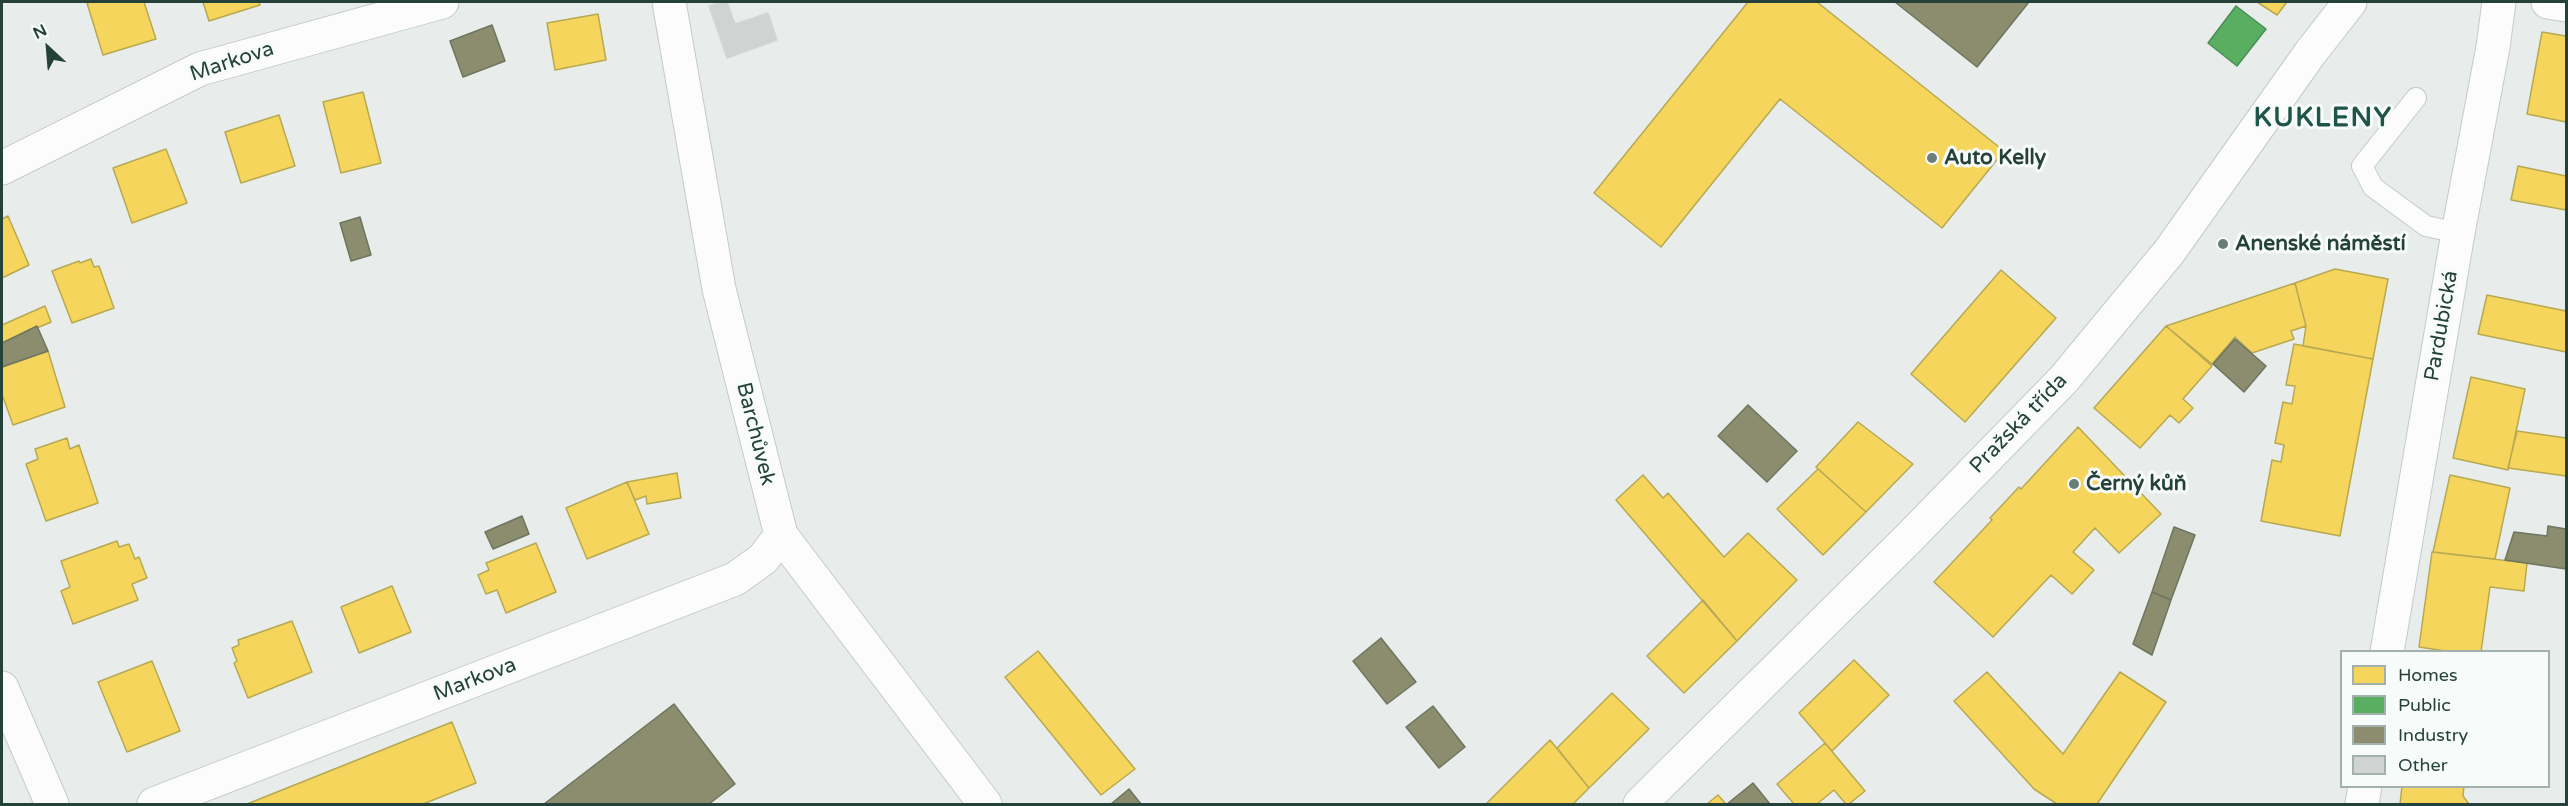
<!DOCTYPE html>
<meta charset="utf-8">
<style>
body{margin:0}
#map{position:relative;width:2568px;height:806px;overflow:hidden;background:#e8edeb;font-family:"Varela Round",sans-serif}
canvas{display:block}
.frame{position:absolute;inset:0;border:3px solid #24423a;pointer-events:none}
.legend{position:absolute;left:2340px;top:650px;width:210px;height:138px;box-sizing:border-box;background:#f7fbf9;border:2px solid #a3b1ad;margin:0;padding:8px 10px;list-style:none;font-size:18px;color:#24423a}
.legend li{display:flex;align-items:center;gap:12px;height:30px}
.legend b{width:30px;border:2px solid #a3b1ad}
.north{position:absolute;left:18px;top:18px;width:60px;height:60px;-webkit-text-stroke:4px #f7fbf9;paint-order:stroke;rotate:334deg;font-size:16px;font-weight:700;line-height:24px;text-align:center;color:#24423a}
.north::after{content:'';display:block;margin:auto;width:21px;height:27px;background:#24423a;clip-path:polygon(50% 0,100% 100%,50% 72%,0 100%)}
</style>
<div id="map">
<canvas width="2568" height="806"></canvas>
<div class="frame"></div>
<ul class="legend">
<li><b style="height:16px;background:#f6d55c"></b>Homes</li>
<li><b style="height:16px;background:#5aae61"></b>Public</li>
<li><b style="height:16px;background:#8c8c6e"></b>Industry</li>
<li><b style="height:16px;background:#cfd4d2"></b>Other</li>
</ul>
<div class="north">N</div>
</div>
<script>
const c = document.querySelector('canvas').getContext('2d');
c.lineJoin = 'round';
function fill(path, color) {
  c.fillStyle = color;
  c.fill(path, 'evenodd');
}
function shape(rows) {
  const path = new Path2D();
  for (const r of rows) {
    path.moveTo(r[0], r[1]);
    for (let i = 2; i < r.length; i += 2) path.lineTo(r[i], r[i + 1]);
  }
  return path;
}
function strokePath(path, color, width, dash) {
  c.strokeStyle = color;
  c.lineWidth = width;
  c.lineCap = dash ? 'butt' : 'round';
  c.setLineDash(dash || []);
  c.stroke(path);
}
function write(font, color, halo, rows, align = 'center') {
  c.font = font + ' "Varela Round",sans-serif';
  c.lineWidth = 6;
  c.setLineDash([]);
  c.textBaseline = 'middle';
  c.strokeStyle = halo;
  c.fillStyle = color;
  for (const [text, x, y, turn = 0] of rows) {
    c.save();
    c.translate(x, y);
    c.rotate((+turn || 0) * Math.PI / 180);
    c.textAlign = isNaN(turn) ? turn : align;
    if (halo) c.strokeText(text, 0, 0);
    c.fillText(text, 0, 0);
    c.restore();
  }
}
const homes = shape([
 [91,2,144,2,156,39,103,55,87,3,91,2],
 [203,2,259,2,260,5,209,21,203,2],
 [1748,2,1817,2,2004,151,1942,228,1780,99,1661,247,1594,193,1748,2],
 [2257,2,2287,2,2277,15,2257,2],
 [598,14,606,60,555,70,547,23,598,14],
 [2542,32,2566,36,2566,122,2527,114,2542,32],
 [363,92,381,163,341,173,323,102,363,92],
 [279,115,295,166,241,183,225,132,279,115],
 [166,149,187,203,132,223,113,168,166,149],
 [2518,166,2566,176,2566,210,2511,200,2518,166],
 [8,216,29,265,2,278,2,219,8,216],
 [91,259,94,267,99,266,114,308,72,323,52,271,79,261,80,263,91,259],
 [2335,269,2388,279,2373,359,2303,346,2306,326,2295,283,2335,269],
 [2001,270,2056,318,1965,422,1911,374,2001,270],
 [2295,283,2306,326,2291,331,2294,339,2252,353,2235,337,2212,364,2166,326,2295,283],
 [2487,295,2566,311,2566,352,2478,334,2487,295],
 [45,306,51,322,2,343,2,325,45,306],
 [2166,326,2212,366,2183,399,2193,408,2179,423,2170,415,2140,448,2094,408,2166,326],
 [2294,344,2373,359,2340,536,2261,521,2272,460,2281,462,2284,445,2275,443,2283,402,2292,404,2295,386,2286,385,2294,344],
 [48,351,65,407,13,425,3,397,2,398,2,367,48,351],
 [2471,377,2525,389,2508,470,2453,458,2471,377],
 [1858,422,1913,464,1866,512,1816,467,1858,422],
 [2078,427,2161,514,2119,553,2095,528,2073,552,2094,570,2072,594,2051,575,1993,637,1934,582,1992,520,1990,518,2019,487,2021,489,2078,427],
 [2517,431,2566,438,2566,476,2508,468,2517,431],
 [67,438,70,449,79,445,98,503,46,521,26,464,38,459,35,449,67,438],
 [1818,469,1866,512,1823,555,1777,509,1818,469],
 [677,473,681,498,647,504,646,496,635,500,627,482,677,473],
 [1643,475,1663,498,1668,493,1724,557,1748,533,1797,580,1737,641,1616,500,1643,475],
 [2450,475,2510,488,2495,559,2433,552,2450,475],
 [627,482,649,534,587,559,566,508,627,482],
 [117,541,119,547,129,544,135,559,139,557,147,578,132,584,138,600,73,624,61,591,70,587,61,561,117,541],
 [536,543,556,592,506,613,497,590,486,594,478,575,489,570,486,563,536,543],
 [2432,552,2527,563,2524,591,2490,587,2481,652,2452,652,2419,647,2432,552],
 [392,586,411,632,359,653,341,607,392,586],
 [1703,600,1737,641,1684,693,1647,656,1703,600],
 [292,621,312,672,248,698,234,663,237,661,232,648,239,645,238,640,292,621],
 [1038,651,1135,769,1101,795,1005,677,1038,651],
 [1854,660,1889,695,1832,751,1799,713,1854,660],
 [152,661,180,731,127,752,98,682,152,661],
 [1987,672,2063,754,2120,672,2166,702,2097,804,2057,804,2034,789,1954,701,1987,672],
 [1612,693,1649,729,1589,788,1557,748,1612,693],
 [452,722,476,783,423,804,247,804,452,722],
 [1550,740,1589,788,1573,804,1486,804,1550,740],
 [1825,743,1865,791,1849,804,1846,804,1834,790,1817,804,1794,804,1777,784,1825,743],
 [2402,786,2464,786,2463,796,2469,804,2400,804,2402,786],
 [1718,795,1726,804,1707,804,1718,795]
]);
const public = shape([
 [2236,6,2266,29,2237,66,2208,43,2236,6]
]);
const industry = shape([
 [1895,2,2029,2,1977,67,1895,2],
 [492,25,505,61,463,77,450,41,492,25],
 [360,217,371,255,351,261,340,223,360,217],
 [37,326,48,351,2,367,2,343,37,326],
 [2235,339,2266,366,2244,392,2213,364,2235,339],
 [1748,405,1797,451,1767,482,1718,436,1748,405],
 [522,516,529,534,493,549,485,532,522,516],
 [2548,526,2566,529,2566,569,2505,560,2514,532,2547,536,2548,526],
 [2174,527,2195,535,2171,600,2152,592,2174,527],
 [2152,592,2171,600,2152,655,2133,644,2152,592],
 [1381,638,1416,682,1387,704,1353,661,1381,638],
 [674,704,735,784,709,804,544,804,674,704],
 [1433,706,1465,747,1439,768,1406,727,1433,706],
 [1753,783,1770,804,1727,804,1753,783],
 [1129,789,1141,804,1111,804,1129,789]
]);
const building = shape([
 [723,2,727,2,735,24,768,13,777,40,727,58,709,6,723,2]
]);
const lane = shape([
 [2416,98,2362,166,2373,187,2426,226,2458,233]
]);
const street = shape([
 [669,2,719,289,781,535,985,804],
 [2548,2,2566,5],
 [2,168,200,69,442,2],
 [2,688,52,804],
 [154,804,735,579,763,559,781,535]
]);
const secondary = shape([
 [2387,652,2458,233,2493,47,2499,2],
 [1640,804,1908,539,2064,379,2169,252,2311,52,2350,2],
 [2362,804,2365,786]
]);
const markers = [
 [1932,158,6,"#697e78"],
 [2223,244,6,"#697e78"],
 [2074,484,6,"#697e78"]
];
const streetNames = [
 ["Markova",232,62,-18],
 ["Pardubická",2442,326,-80],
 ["Pražská třída",2019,424,-46],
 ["Barchůvek",755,434,76],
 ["Markova",475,680,-21]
];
const poiNames = [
 ["Auto Kelly",1944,158],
 ["Anenské náměstí",2235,244],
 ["Černý kůň",2086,484]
];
const districtNames = [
 ["KUKLENY",2323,119]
];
fill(homes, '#f6d55c');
strokePath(homes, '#b7a952', 1.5);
fill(public, '#5aae61');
strokePath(public, '#4a8e55', 1.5);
fill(industry, '#8c8c6e');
strokePath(industry, '#6d765e', 1.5);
fill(building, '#cfd4d2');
strokePath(building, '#d1d6d4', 1.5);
strokePath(lane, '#c5cac8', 22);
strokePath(street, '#c5cac8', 35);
strokePath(secondary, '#c3cbc8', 35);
strokePath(lane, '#fcfcfc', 20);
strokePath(street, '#fcfcfc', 33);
strokePath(secondary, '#fcfcfc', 33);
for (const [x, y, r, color] of markers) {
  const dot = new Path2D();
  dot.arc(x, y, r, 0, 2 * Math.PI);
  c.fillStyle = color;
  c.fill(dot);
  strokePath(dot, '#f7fbf9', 2);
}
write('21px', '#24423a', '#f7fbf9', streetNames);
write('bold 21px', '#24423a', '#f7fbf9', poiNames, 'left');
c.letterSpacing = '1.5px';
write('bold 27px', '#1f5548', '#f7fbf9', districtNames);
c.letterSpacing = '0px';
</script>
